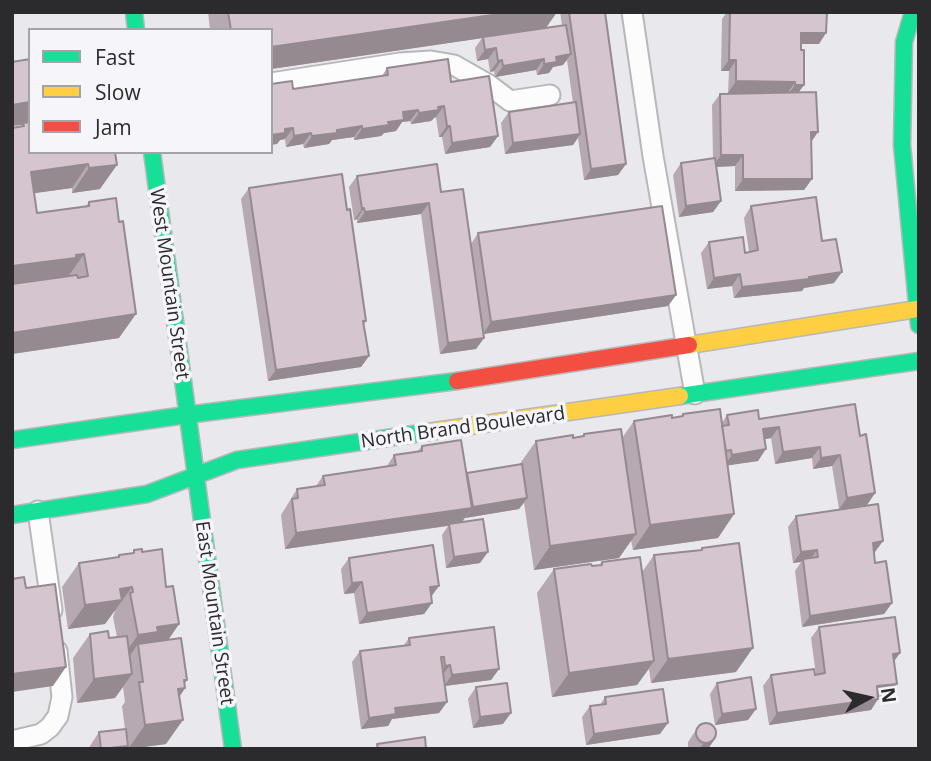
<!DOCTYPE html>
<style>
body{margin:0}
#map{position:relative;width:931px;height:761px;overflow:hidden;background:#e9e8ec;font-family:"Open Sans",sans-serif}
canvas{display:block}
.frame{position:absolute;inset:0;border:14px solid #2b2b2d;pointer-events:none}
.legend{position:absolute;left:28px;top:28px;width:245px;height:126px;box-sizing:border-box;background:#f5f5fa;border:2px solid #a4a4a8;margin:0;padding:9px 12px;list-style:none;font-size:21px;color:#2b2b2d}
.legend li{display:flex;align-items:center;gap:14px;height:35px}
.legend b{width:35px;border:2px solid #a4a4a8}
.north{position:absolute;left:833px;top:663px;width:70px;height:70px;-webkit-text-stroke:5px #f5f5fa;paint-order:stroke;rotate:82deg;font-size:19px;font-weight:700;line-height:28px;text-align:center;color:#2b2b2d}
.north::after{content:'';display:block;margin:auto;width:24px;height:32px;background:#2b2b2d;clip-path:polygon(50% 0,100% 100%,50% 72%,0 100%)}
</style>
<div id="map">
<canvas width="931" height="761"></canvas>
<div class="frame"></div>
<ul class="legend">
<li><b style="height:9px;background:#16e098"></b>Fast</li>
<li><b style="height:9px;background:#ffcf43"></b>Slow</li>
<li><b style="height:9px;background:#f24e42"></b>Jam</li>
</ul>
<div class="north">N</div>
</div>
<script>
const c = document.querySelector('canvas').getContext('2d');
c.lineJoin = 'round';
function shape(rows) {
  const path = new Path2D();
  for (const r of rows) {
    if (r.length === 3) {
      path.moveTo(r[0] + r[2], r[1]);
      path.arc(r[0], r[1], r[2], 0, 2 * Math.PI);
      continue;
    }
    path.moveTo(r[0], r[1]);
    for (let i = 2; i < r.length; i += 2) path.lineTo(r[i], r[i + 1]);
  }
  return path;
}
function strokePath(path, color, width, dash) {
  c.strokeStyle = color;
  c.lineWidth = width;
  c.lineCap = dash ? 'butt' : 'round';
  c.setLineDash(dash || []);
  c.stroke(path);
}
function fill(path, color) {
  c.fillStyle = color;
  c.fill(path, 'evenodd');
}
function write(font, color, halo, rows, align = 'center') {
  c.font = font + ' "Open Sans",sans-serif';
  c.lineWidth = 7;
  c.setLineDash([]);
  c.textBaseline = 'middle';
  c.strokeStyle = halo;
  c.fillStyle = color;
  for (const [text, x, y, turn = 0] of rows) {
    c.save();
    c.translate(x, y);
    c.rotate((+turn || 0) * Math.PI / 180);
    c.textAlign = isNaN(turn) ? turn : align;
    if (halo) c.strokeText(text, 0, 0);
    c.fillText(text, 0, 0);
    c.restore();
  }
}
const lane = shape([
 [632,12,653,156,695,394],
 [271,83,400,63,431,61,454,65,489,85,510,101,550,95],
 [38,511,52,610],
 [12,741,41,734,50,727,58,716,62,697,57,651]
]);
const fast = shape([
 [134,12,136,30],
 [913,12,904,42,902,145,919,325],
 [152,152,233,749],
 [680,396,919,361],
 [12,440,186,415,457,381],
 [12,515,147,494,237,460,428,432]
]);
const slow = shape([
 [689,345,917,309],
 [428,432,680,396]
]);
const jam = shape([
 [457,381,689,345]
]);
const wall = shape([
 [208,12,557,12,546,28,562,25,560,12,605,12,626,164,618,175,584,180,578,138,573,145,505,154,501,123,509,112,573,103,567,60,563,65,553,67,549,73,537,75,536,70,495,77,494,71,490,72,488,59,477,61,475,48,482,38,271,69,271,30,210,30],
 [727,12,827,12,819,44,801,44,804,85,798,92,818,132,812,141,812,179,804,190,735,191,735,166,716,167,721,201,713,212,679,217,673,175,681,163,713,159,712,105,720,94,761,93,728,93,729,71,721,71,722,19],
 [12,62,30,152,115,152,100,189,72,193,72,188,34,193,37,213,86,206,89,202,119,338,12,354,22,125],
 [387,68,451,82,498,136,490,147,445,154,442,137,439,137,436,117,434,118,431,121,411,124,410,121,402,122,396,131,384,133,381,136,354,140,354,137,332,140,329,144,304,148,303,144,286,147,285,139,280,140,277,144,293,89,382,76],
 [357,176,441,192,471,244,478,233,676,295,668,306,484,334,484,338,476,349,440,354,421,214,357,223,357,219,354,220,349,187],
 [249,188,347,210,366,321,364,324,369,356,361,367,268,381,241,199],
 [751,206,822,241,834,283,804,288,802,291,734,298,732,286,707,289,701,253,709,242,745,253,749,252,744,218],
 [683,414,722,423,727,415,860,436,875,493,867,505,839,509,832,466,813,469,812,458,775,464,771,438,764,439,758,461,728,465,734,514,718,538,633,550,631,540,619,558,534,570,524,503,519,509,465,518,462,523,480,563,446,568,442,535,448,526,285,549,281,515,297,489,316,486,323,476,387,466,394,455,417,452,422,446,466,474,519,465,536,441,573,438,582,437,584,434,622,438,634,421,672,418,681,416],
 [796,516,883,541,874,552,875,563,892,603,884,614,802,627,795,571,801,562,793,563,788,527],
 [702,548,736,672,651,683,649,669,637,685,552,697,537,593,554,569,592,566,599,565,602,562,642,572,654,555,700,551],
 [134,550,142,552,166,587,179,624,168,640,185,683,185,688,179,697,166,744,131,749,128,749,128,746,126,749,88,749,99,732,125,729,122,706,125,702,123,687,115,698,77,703,73,658,90,634,109,638,117,637,113,617,115,611,114,611,105,624,68,629,62,587,79,563,118,557,119,555,132,554],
 [349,558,431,596,432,603,424,614,359,624,354,593,344,594,341,569],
 [819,627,900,653,894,661,897,684,889,695,878,696,878,699,871,710,769,725,763,686,771,675,816,675,811,638],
 [409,638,499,669,491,680,445,686,447,702,439,713,392,719,388,726,361,729,352,662,360,651,404,645],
 [717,683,756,709,748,720,715,725,710,694],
 [476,687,503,724,473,728,468,699],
 [605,697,660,734,586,745,582,717,590,706,600,705],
 [700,724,716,737,708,749,688,749,688,742]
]);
const shadedWall = shape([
 [513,12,557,12,545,29,271,69,271,47],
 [801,33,826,33,819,44,794,44],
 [496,48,488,59,477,61,485,50],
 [571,54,563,65,553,67,549,73,537,75,544,64,556,57],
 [544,59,536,70,495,77,503,66],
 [502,60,494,71,490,72,498,61],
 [729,60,736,60,729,71,721,71],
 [736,81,795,82,787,94,728,93],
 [795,85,804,85,796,96,787,96],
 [30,102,30,124,23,123,22,125,12,126,12,105],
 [444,106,436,117,434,118,431,121,411,124,419,113],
 [418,110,410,121,402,122,396,131,384,133,381,136,354,140,362,129,388,122,403,112],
 [362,126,354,137,332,140,329,144,304,148,312,136,337,130],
 [447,126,450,126,442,137,439,137],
 [293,128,285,139,280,140,277,144,271,145,271,135,285,129],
 [811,132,818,132,810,143],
 [311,133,303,144,286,147,294,136],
 [580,134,573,145,505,154,513,143],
 [498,136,490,147,445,154,452,143],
 [721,155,743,155,735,166,713,167],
 [88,164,72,188,14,196,31,172],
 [626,164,618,175,584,180,591,169],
 [117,165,100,189,72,193,89,168],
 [743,179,812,179,804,190,735,191],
 [721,201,713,212,679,217,686,206],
 [429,203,421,214,357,223,365,212],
 [364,208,357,219,354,220,362,209],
 [84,254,67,278,12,288,12,266],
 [842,272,834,283,804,288,802,291,734,298,742,287],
 [740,274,732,286,707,289,714,278],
 [676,295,668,306,483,334,491,322],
 [136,314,119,338,12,354,12,333],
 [484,338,476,349,440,354,448,343],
 [369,356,361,367,268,381,276,370],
 [779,427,771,438,755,441,763,429],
 [820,447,812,458,775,464,783,452],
 [766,449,758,461,724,466,732,455],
 [840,455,832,466,813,469,821,458],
 [875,493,867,505,839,509,847,498],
 [527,498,519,509,465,518,473,507],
 [472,508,460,524,285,549,296,533],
 [734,514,718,538,633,550,650,525],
 [636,534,619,558,534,570,550,546],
 [883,541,875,552,865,554,873,543],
 [817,550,809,561,803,559,801,562,793,563,801,552],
 [488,552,480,563,446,568,454,557],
 [362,582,354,593,344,594,352,583],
 [439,586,431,597,430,587],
 [132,587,105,624,68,629,85,605,120,589],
 [432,603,424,614,359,624,367,613],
 [892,603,884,614,802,627,810,616],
 [179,624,162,649,138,644,128,658,121,659,138,635,157,627],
 [753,648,736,672,651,683,668,659],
 [900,653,892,664,893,654],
 [654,661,637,685,552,697,569,673],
 [450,665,442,676,437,677,445,666],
 [66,667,53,686,12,692,12,674],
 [499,669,491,680,444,686,452,675],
 [132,674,115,698,77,703,94,679],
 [184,680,187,680,181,689,185,688,169,713,161,714],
 [897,684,889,695,869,698,877,686],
 [878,699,871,710,769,725,777,713],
 [447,702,439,713,392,719,388,726,361,729,369,718,395,708],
 [756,709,748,720,715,725,722,714],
 [511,713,503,724,473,728,480,717],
 [183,720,166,744,128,749,145,725],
 [668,723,660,734,586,745,594,734],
 [716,737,708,749,699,749,703,744],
 [128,746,126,749,105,749]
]);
const building = shape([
 [228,12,513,12,271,47,271,30,231,30,228,12],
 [569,12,605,12,626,164,591,169,569,12],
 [730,12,827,12,826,33,801,33,801,50,804,50,804,85,795,85,795,82,736,81,736,60,729,60,730,12],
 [566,25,571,54,556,57,557,62,544,64,544,59,503,66,502,60,498,61,496,48,485,50,483,37,566,25],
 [30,59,30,102,12,105,12,62,30,59],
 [448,59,451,82,489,76,498,136,452,143,450,126,447,126,444,106,438,107,439,110,419,113,418,110,403,112,404,120,388,122,389,125,362,129,362,126,337,130,337,133,312,136,311,133,294,136,293,128,285,129,285,133,271,135,271,84,292,81,293,89,388,75,387,68,448,59],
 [816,92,818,132,811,132,812,179,743,179,743,155,721,155,720,94,816,92],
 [576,102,580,134,513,143,509,112,576,102],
 [30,122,30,152,115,152,117,165,89,168,88,164,31,172,37,213,89,206,89,202,116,198,119,222,123,221,136,314,12,333,12,284,77,275,78,278,88,276,84,254,76,255,76,258,12,266,12,128,24,126,23,123,30,122],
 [715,158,721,201,686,206,681,163,715,158],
 [437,164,441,192,463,189,484,338,448,343,429,203,365,212,364,208,362,209,357,176,437,164],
 [342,174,347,210,350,209,366,321,363,321,369,356,276,370,249,188,342,174],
 [816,197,822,241,836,239,842,272,809,277,809,279,742,287,740,274,714,278,709,242,743,237,745,253,758,250,751,206,816,197],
 [662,206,676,295,491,322,478,233,662,206],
 [855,404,860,436,866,434,875,493,847,498,840,455,821,458,820,447,783,452,779,427,763,429,766,449,732,455,731,450,726,451,722,426,729,425,727,415,758,410,759,419,855,404],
 [720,409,734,514,650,525,634,421,672,415,672,418,683,416,683,414,720,409],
 [621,429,636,534,550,546,536,441,573,435,573,438,584,436,584,434,621,429],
 [461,440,472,508,296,533,292,499,298,498,297,489,325,485,323,476,396,465,394,455,422,451,422,446,461,440],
 [522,464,527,498,473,507,467,473,522,464],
 [878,504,883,541,873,543,875,563,886,561,892,603,810,616,803,559,818,557,817,550,801,552,796,516,878,504],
 [483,519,488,552,454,557,449,524,483,519],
 [739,543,753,648,668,659,654,555,702,550,702,548,739,543],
 [433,545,439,586,430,587,432,603,367,613,362,582,352,583,349,558,433,545],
 [142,549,142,552,162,549,166,587,173,586,179,624,157,627,158,632,138,635,130,593,133,592,132,587,120,589,122,600,85,605,79,563,119,557,119,555,134,553,134,550,142,549],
 [640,557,654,661,569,673,554,569,591,564,592,566,602,565,602,562,640,557],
 [24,577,26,588,55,584,66,667,12,674,12,579,24,577],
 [895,617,900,653,893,654,897,684,877,686,878,699,777,713,771,675,814,669,815,675,825,673,819,627,895,617],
 [494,627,499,669,452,675,450,665,445,666,444,657,441,657,447,702,395,708,396,714,369,718,360,651,410,645,409,638,494,627],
 [108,631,109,638,127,636,132,674,94,679,90,634,108,631],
 [181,638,187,680,184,680,185,688,178,689,183,720,145,725,139,682,143,682,138,644,181,638],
 [751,677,756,709,722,714,717,683,751,677],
 [507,683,511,713,480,717,476,687,507,683],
 [663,689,668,723,594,734,590,706,606,704,605,697,663,689],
 [706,733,10],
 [126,729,128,746,101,749,99,732,126,729],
 [425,737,426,749,378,749,377,744,425,737]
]);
const streetNames = [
 ["West Mountain Street",169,284,82],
 ["North Brand Boulevard",463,428,-8],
 ["East Mountain Street",214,613,82]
];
strokePath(lane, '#b8b8ba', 23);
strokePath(fast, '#b8b8ba', 19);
strokePath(slow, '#b8b8ba', 19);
strokePath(jam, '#b8b8ba', 19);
strokePath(lane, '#fcfcfc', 19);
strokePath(fast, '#16e098', 16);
strokePath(slow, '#ffcf43', 16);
strokePath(jam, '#f24e42', 16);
fill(wall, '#b7a9b1');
fill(shadedWall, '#958a90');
fill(building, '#d5c5ce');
strokePath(building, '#958a90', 2);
write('19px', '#2b2b2d', '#f5f5fa', streetNames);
</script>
